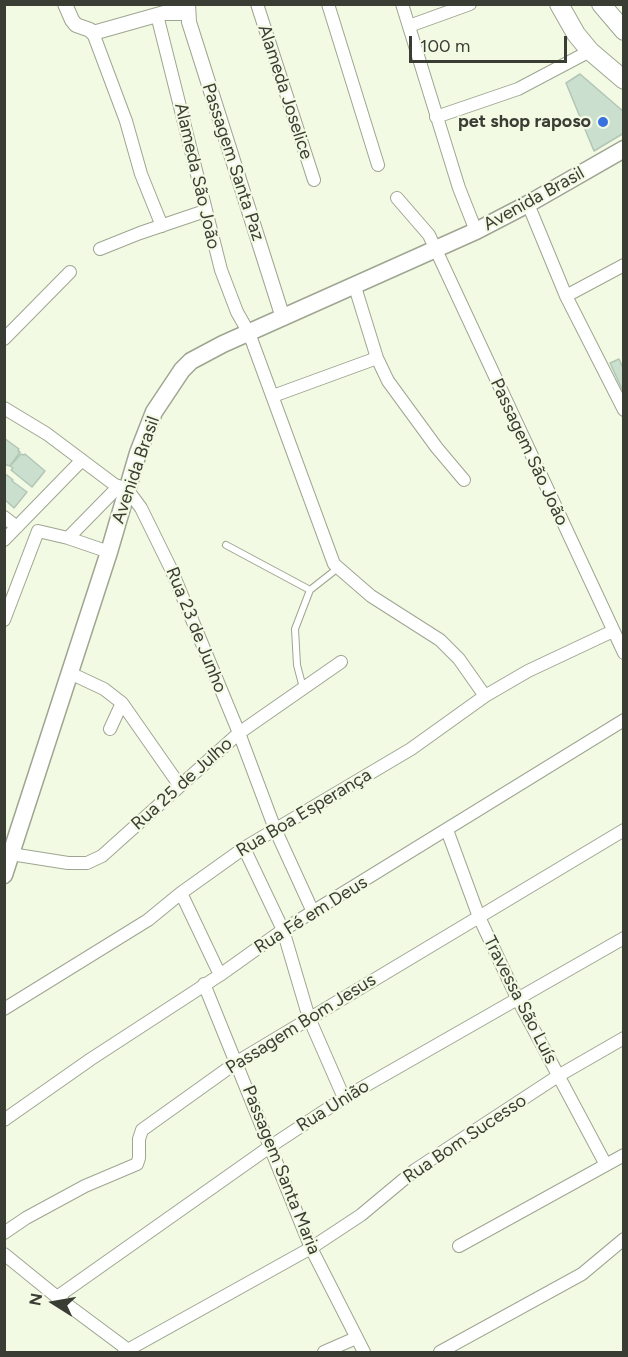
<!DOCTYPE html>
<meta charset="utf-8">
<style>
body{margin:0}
#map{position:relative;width:628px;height:1357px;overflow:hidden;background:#f2fae4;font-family:Figtree,sans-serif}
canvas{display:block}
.frame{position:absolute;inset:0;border:6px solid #3a3d34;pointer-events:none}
.north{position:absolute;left:24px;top:1273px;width:60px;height:60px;-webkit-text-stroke:4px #f2fae4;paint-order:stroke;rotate:281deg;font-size:16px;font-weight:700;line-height:24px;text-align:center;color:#3a3d34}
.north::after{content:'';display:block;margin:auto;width:21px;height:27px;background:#3a3d34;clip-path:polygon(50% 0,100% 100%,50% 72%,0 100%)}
.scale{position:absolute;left:409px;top:36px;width:158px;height:27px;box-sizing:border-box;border:3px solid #3a3d34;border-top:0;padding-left:8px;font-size:18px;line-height:21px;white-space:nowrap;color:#3a3d34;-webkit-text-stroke:4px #f2fae4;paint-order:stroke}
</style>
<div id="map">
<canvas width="628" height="1357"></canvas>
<div class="frame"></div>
<div class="north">N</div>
<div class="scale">100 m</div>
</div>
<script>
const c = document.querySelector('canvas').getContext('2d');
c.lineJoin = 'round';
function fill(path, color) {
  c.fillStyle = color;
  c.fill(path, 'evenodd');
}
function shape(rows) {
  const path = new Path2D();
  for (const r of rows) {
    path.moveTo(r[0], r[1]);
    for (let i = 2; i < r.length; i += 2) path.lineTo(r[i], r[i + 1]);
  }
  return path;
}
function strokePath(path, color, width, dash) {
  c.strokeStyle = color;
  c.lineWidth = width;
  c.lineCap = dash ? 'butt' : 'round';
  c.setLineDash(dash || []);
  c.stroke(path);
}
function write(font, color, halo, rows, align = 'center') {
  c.font = font + ' Figtree,sans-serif';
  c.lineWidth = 4.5;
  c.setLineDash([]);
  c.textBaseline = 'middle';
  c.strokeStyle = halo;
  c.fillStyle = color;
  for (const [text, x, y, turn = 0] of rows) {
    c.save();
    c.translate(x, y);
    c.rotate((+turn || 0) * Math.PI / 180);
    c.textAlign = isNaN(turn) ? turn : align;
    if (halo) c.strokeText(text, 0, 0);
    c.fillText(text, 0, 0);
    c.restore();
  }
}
const building = shape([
 [580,74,624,112,624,133,594,151,566,83,580,74],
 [619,359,624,370,624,389,622,389,610,363,619,359],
 [4,438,19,449,18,451,20,452,10,466,4,464,4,438],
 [21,454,24,455,25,454,45,471,32,487,11,470,13,468,10,466,21,454],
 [7,475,13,480,12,481,27,492,14,508,4,499,4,476,7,475]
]);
const service = shape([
 [226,545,310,590,338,568],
 [303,688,297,665,295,629,310,590]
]);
const minor = shape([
 [257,4,314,180],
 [328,4,378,165],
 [402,4,459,188,476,231],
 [157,15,221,270,237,312,249,333,334,564,371,596,440,640,459,659,485,696],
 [409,26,470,4],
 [93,33,126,121,141,174,162,226],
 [436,117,518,89,590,51],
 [397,198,429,235,624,653],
 [528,204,566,296,624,410],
 [100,249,140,233,205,211],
 [355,287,377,358,388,381,437,448,464,480],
 [566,296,624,265],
 [4,339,70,272],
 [273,396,377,358],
 [4,408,47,434,115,485,127,489,141,508,171,569,239,733,275,829,313,912],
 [4,517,17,527],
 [68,538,109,552],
 [4,540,82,460],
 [4,620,38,531,68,538,118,487],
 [70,673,104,689,122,703,180,786],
 [110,729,122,703],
 [447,830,479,917,518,1000,606,1165],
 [244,848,283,930,309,1018,344,1098],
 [11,854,68,863,87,863,102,856,239,733,341,662],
 [181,893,220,975],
 [204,984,311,1248,364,1352],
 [4,1009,148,920,181,893,244,848,411,749,485,696,528,671,613,631],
 [4,1120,91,1059,220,975,283,930,624,720],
 [4,1233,26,1218,85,1186,137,1164,139,1158,139,1139,142,1130,237,1062,624,830],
 [459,1246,624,1155],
 [4,1254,57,1297,131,1352],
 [57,1297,271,1146,344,1098,624,938],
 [124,1352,311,1248,361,1215,415,1170,465,1137,558,1076,624,1038],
 [324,1352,356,1338],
 [440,1352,582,1274,624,1239]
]);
const tertiary = shape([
 [65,4,72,20,76,25,90,30,93,33,164,13,188,13],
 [188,4,189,22,283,318]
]);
const secondary = shape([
 [4,875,109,552,138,453,154,412,182,370,191,361,223,344,476,231,528,204,624,149]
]);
const primary = shape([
 [559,4,576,34,590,51,624,80],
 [601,4,624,31]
]);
const markers = [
 [603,122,6,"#3871e0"]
];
const streetNames = [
 ["Alameda Joselice",285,92,72],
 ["Passagem Santa Paz",233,162,72],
 ["Alameda São João",197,176,77],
 ["Avenida Brasil",534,199,-29],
 ["Passagem São João",529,452,65],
 ["Avenida Brasil",136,470,-71],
 ["Rua 23 de Junho",196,630,68],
 ["Rua 25 de Julho",182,784,-42],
 ["Rua Boa Esperança",304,813,-31],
 ["Rua Fé em Deus",311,915,-32],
 ["Travessa São Luís",520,1000,63],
 ["Passagem Bom Jesus",301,1024,-32],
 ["Rua União",333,1106,-32],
 ["Rua Bom Sucesso",465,1139,-34],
 ["Passagem Santa Maria",281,1170,68]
];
const poiNames = [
 ["pet shop raposo",591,122]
];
fill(building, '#cbdfcf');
strokePath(building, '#b2c6b6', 1.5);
strokePath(service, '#9ea691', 8);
strokePath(minor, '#9ea691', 14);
strokePath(tertiary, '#9ea691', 16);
strokePath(secondary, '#9ea691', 19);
strokePath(primary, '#9ea691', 20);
strokePath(service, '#fff', 6);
strokePath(minor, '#fff', 12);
strokePath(tertiary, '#fff', 14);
strokePath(secondary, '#fff', 16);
strokePath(primary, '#fff', 18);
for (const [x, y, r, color] of markers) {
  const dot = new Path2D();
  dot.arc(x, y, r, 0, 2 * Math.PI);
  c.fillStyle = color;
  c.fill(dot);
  strokePath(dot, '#f2fae4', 2);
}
write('18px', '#3a3d34', '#f2fae4', streetNames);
write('bold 18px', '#3a3d34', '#f2fae4', poiNames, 'right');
</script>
